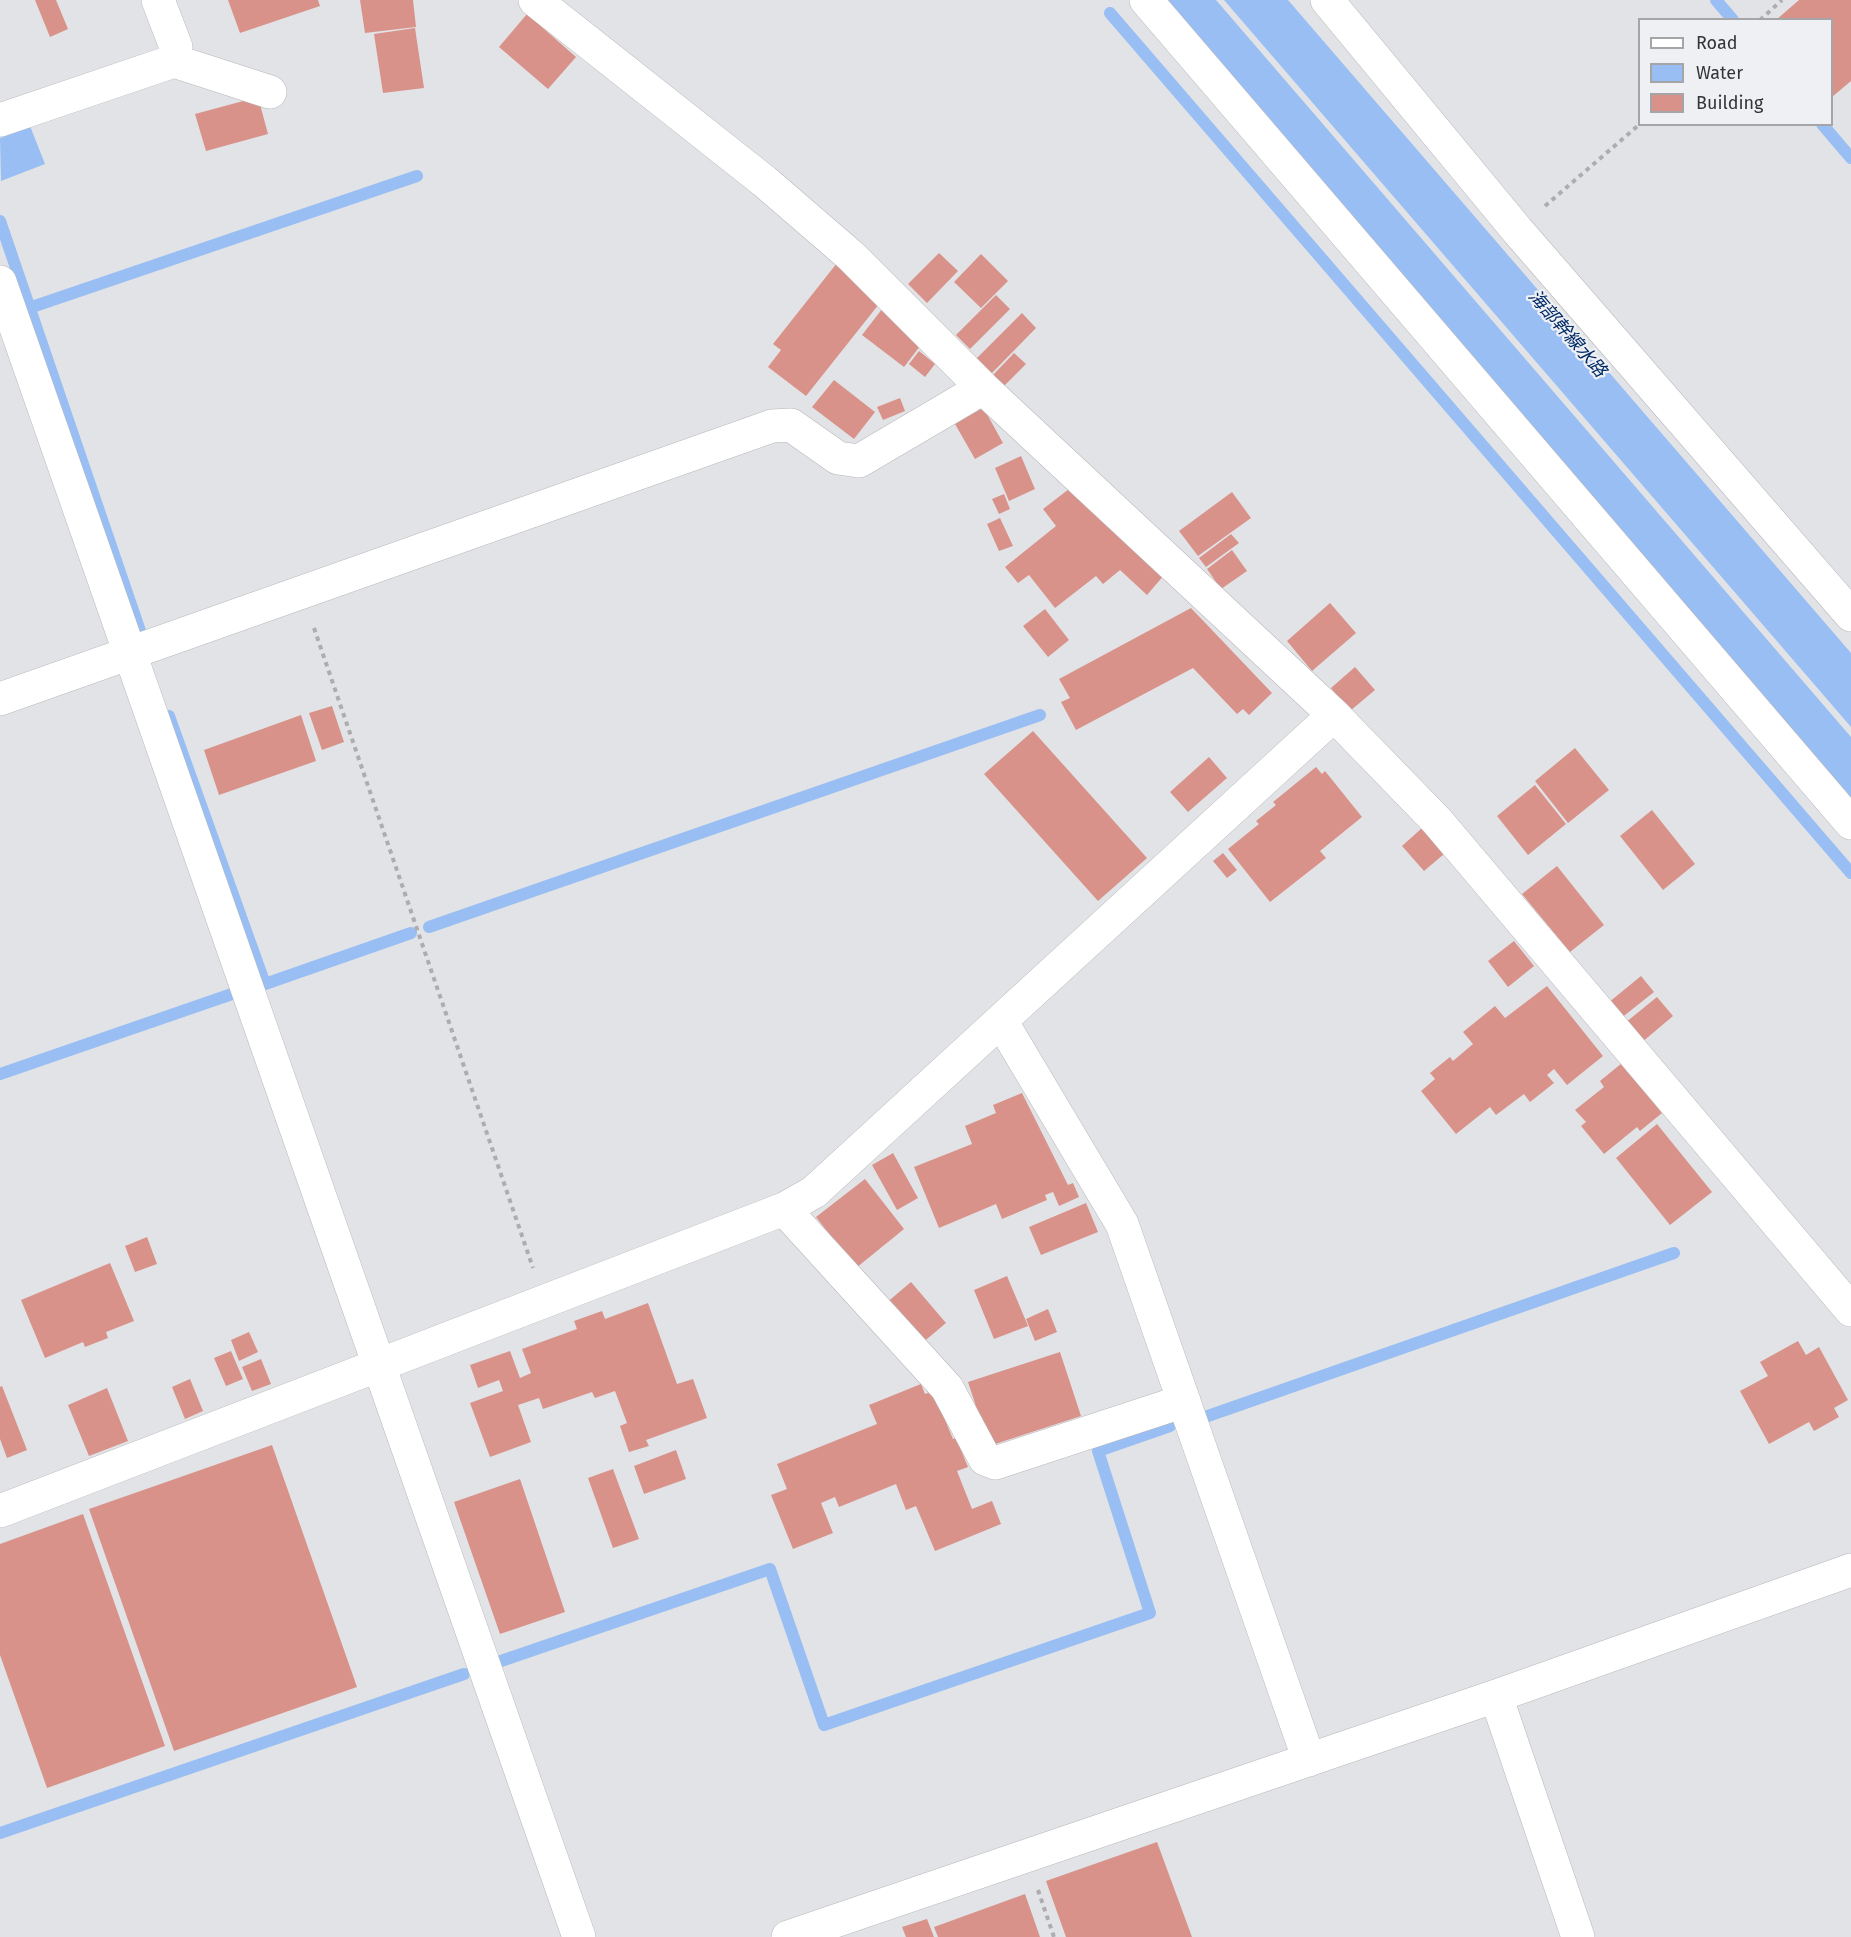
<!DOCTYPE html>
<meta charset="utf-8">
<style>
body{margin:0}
#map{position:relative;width:1851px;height:1937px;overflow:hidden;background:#e2e3e6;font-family:"Fira Sans",sans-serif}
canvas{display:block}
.legend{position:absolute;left:1638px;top:18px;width:195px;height:108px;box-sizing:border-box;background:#eff0f3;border:2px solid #a5a5a8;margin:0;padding:8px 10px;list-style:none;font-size:18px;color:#353537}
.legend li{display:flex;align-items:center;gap:12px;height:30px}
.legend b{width:30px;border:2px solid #a5a5a8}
</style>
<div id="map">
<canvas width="1851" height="1937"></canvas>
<ul class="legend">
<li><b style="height:8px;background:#fff"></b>Road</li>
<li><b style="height:16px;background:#99bef3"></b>Water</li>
<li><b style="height:16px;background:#d8928a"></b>Building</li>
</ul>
</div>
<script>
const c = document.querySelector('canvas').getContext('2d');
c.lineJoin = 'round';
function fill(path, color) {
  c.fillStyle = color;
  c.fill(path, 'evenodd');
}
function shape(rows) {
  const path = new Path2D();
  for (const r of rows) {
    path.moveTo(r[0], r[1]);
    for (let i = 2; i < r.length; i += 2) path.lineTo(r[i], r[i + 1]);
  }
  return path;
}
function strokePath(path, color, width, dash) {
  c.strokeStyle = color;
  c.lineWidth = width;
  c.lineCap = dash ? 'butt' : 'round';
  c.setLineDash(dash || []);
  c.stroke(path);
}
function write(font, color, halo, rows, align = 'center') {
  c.font = font + ' "Fira Sans","Noto Sans JP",sans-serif';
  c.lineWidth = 4.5;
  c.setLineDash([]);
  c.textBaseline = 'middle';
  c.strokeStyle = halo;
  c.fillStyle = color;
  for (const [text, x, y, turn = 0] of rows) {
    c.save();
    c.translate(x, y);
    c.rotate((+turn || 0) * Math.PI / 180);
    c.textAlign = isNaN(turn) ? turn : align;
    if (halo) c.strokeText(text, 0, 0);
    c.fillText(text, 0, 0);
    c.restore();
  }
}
const water = shape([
 [1160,0,1216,0,1851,737,1851,802],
 [1224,0,1288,0,1851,653,1851,727],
 [30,126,45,164,1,181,0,138]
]);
const stream = shape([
 [1716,0,1733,20],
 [1110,13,1851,873],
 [1822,124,1851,158],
 [0,221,140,631],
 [29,308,417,176],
 [169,716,265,984,411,933],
 [429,927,1040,715],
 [0,1074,232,994],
 [1205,1417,1674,1253],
 [501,1661,770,1569,824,1725,1150,1613,1098,1451,1170,1426],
 [0,1833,464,1674]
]);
const building = shape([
 [35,0,56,0,68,29,50,37],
 [228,0,318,0,320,6,240,33],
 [360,0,413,0,416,27,365,33],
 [1799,0,1851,0,1851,81,1832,97,1832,20,1776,20],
 [527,14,576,57,548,89,499,47],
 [415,28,424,88,383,93,374,34],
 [258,97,268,134,206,151,195,114],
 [939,253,958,271,927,303,908,284],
 [981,254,1008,281,981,308,954,282],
 [837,263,883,299,806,396,768,367,781,350,773,344],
 [996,295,1010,309,970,349,956,335],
 [886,304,927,337,904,367,862,335],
 [1022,313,1036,328,991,374,976,359],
 [919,351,935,364,925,377,909,364],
 [1014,353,1026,364,1004,386,993,375],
 [834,380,875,412,854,439,812,407],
 [900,398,905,411,883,420,877,407],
 [983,407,1003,443,975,459,955,424],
 [1021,456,1035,489,1009,501,995,468],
 [1069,489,1165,574,1147,595,1120,570,1103,584,1096,576,1055,608,1029,575,1018,583,1005,567,1056,526,1043,509],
 [1232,492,1251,518,1198,556,1179,531],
 [1004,494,1010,509,999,514,992,499],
 [1000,518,1013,546,999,551,987,524],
 [1231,534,1239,543,1206,567,1199,558],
 [1232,550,1247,571,1221,589,1207,569],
 [1330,603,1356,633,1312,671,1287,641],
 [1191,608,1272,693,1249,715,1243,709,1237,714,1193,668,1076,730,1061,702,1070,698,1059,679],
 [1045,609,1069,640,1048,657,1023,626],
 [1355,667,1375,690,1350,711,1331,688],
 [332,706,344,742,322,750,309,713],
 [301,715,316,761,219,795,204,750],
 [1033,731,1147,858,1098,901,984,774],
 [1575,748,1609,790,1568,823,1535,781],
 [1209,757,1227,778,1188,812,1170,792],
 [1316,767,1322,774,1325,771,1362,817,1320,851,1326,858,1270,902,1228,849,1259,824,1256,821,1276,805,1273,802],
 [1535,785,1566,824,1528,855,1497,816],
 [1652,810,1695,864,1663,890,1620,836],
 [1422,828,1444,854,1424,871,1402,846],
 [1223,853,1237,870,1227,878,1213,861],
 [1557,866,1604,925,1570,952,1522,894],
 [1514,941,1534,966,1508,987,1488,961],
 [1641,976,1654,992,1620,1019,1608,1003],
 [1547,986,1603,1056,1567,1085,1554,1069,1547,1075,1554,1083,1530,1102,1524,1094,1496,1115,1490,1107,1456,1134,1421,1091,1435,1079,1430,1073,1450,1057,1453,1061,1473,1044,1463,1032,1495,1006,1505,1018],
 [1657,997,1673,1016,1641,1043,1625,1023],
 [1622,1063,1662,1113,1640,1131,1637,1127,1604,1154,1581,1126,1586,1122,1575,1110,1604,1087,1600,1081],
 [1022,1093,1068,1185,1073,1183,1079,1197,1059,1206,1053,1192,1045,1195,1047,1200,1002,1219,996,1204,939,1228,914,1167,972,1144,965,1126,996,1113,993,1105],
 [1657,1124,1712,1192,1670,1225,1616,1158],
 [893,1153,918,1198,897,1210,872,1165],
 [865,1179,904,1229,856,1268,816,1217],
 [1086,1203,1098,1232,1041,1255,1029,1227],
 [147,1237,157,1264,135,1272,125,1246],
 [110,1263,134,1321,106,1332,108,1338,85,1347,83,1342,45,1358,21,1300],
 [1007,1276,1028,1326,994,1339,974,1290],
 [911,1282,946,1323,921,1344,885,1304],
 [648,1303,677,1384,693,1379,707,1418,646,1440,649,1446,629,1452,620,1426,627,1423,615,1391,595,1398,592,1392,543,1409,539,1398,518,1405,531,1442,490,1457,470,1403,503,1391,499,1380,478,1388,470,1365,510,1351,520,1378,531,1373,522,1349,577,1329,574,1321,602,1311,605,1319],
 [1048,1309,1057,1332,1035,1341,1026,1319],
 [249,1332,258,1352,239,1361,231,1340],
 [1798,1341,1806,1355,1819,1347,1848,1400,1834,1408,1839,1417,1814,1431,1809,1422,1769,1444,1740,1391,1768,1376,1760,1362],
 [231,1351,243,1379,226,1386,214,1358],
 [1060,1352,1081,1416,989,1446,968,1382],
 [261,1359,271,1384,252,1391,242,1367],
 [190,1379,203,1411,185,1419,172,1387],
 [921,1384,925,1394,933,1391,953,1439,956,1438,968,1467,957,1471,972,1509,992,1501,1001,1524,935,1551,916,1506,906,1510,896,1484,839,1507,835,1497,821,1503,833,1533,793,1549,771,1495,787,1489,777,1464,877,1424,869,1405],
 [2,1386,27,1450,7,1458,0,1439,0,1387],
 [107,1388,128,1441,89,1456,68,1405],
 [272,1445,357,1687,174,1751,89,1509],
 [676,1450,686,1479,644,1494,634,1466],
 [613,1469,639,1539,613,1548,588,1478],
 [520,1479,565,1612,500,1634,454,1502],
 [83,1514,165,1746,47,1788,0,1655,0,1544],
 [1157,1842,1192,1937,1066,1937,1046,1881],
 [1025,1894,1040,1937,938,1937,934,1927],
 [927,1919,934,1937,906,1937,902,1927]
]);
const path = shape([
 [1760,20,1782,0],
 [1545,206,1640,124],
 [314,628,533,1268],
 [1038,1890,1054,1937]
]);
const minor = shape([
 [158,0,176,47,174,61],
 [535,0,764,181,851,256,983,388,1334,715,1437,821,1851,1310],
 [1146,0,1851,823],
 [1327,0,1517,230,1851,615],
 [0,120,174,61,270,92],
 [0,282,579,1937],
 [0,699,772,426,791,425,838,458,859,461,983,388],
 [1001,1021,1122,1224,1309,1760],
 [784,1209,947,1388,985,1459,995,1463,1184,1401],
 [0,1511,784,1209,814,1192,1334,715],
 [1496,1696,1578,1937],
 [788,1937,1496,1696,1851,1570]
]);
const waterNames = [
 ["海部幹線水路",1567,334,49]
];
fill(water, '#99bef3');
strokePath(stream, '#99bef3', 12);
fill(building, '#d8928a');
strokePath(minor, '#b8b8bb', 34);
strokePath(path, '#adadb0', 4, [4.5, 4.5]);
strokePath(minor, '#fff', 33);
write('italic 18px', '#002b67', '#eff0f3', waterNames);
</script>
